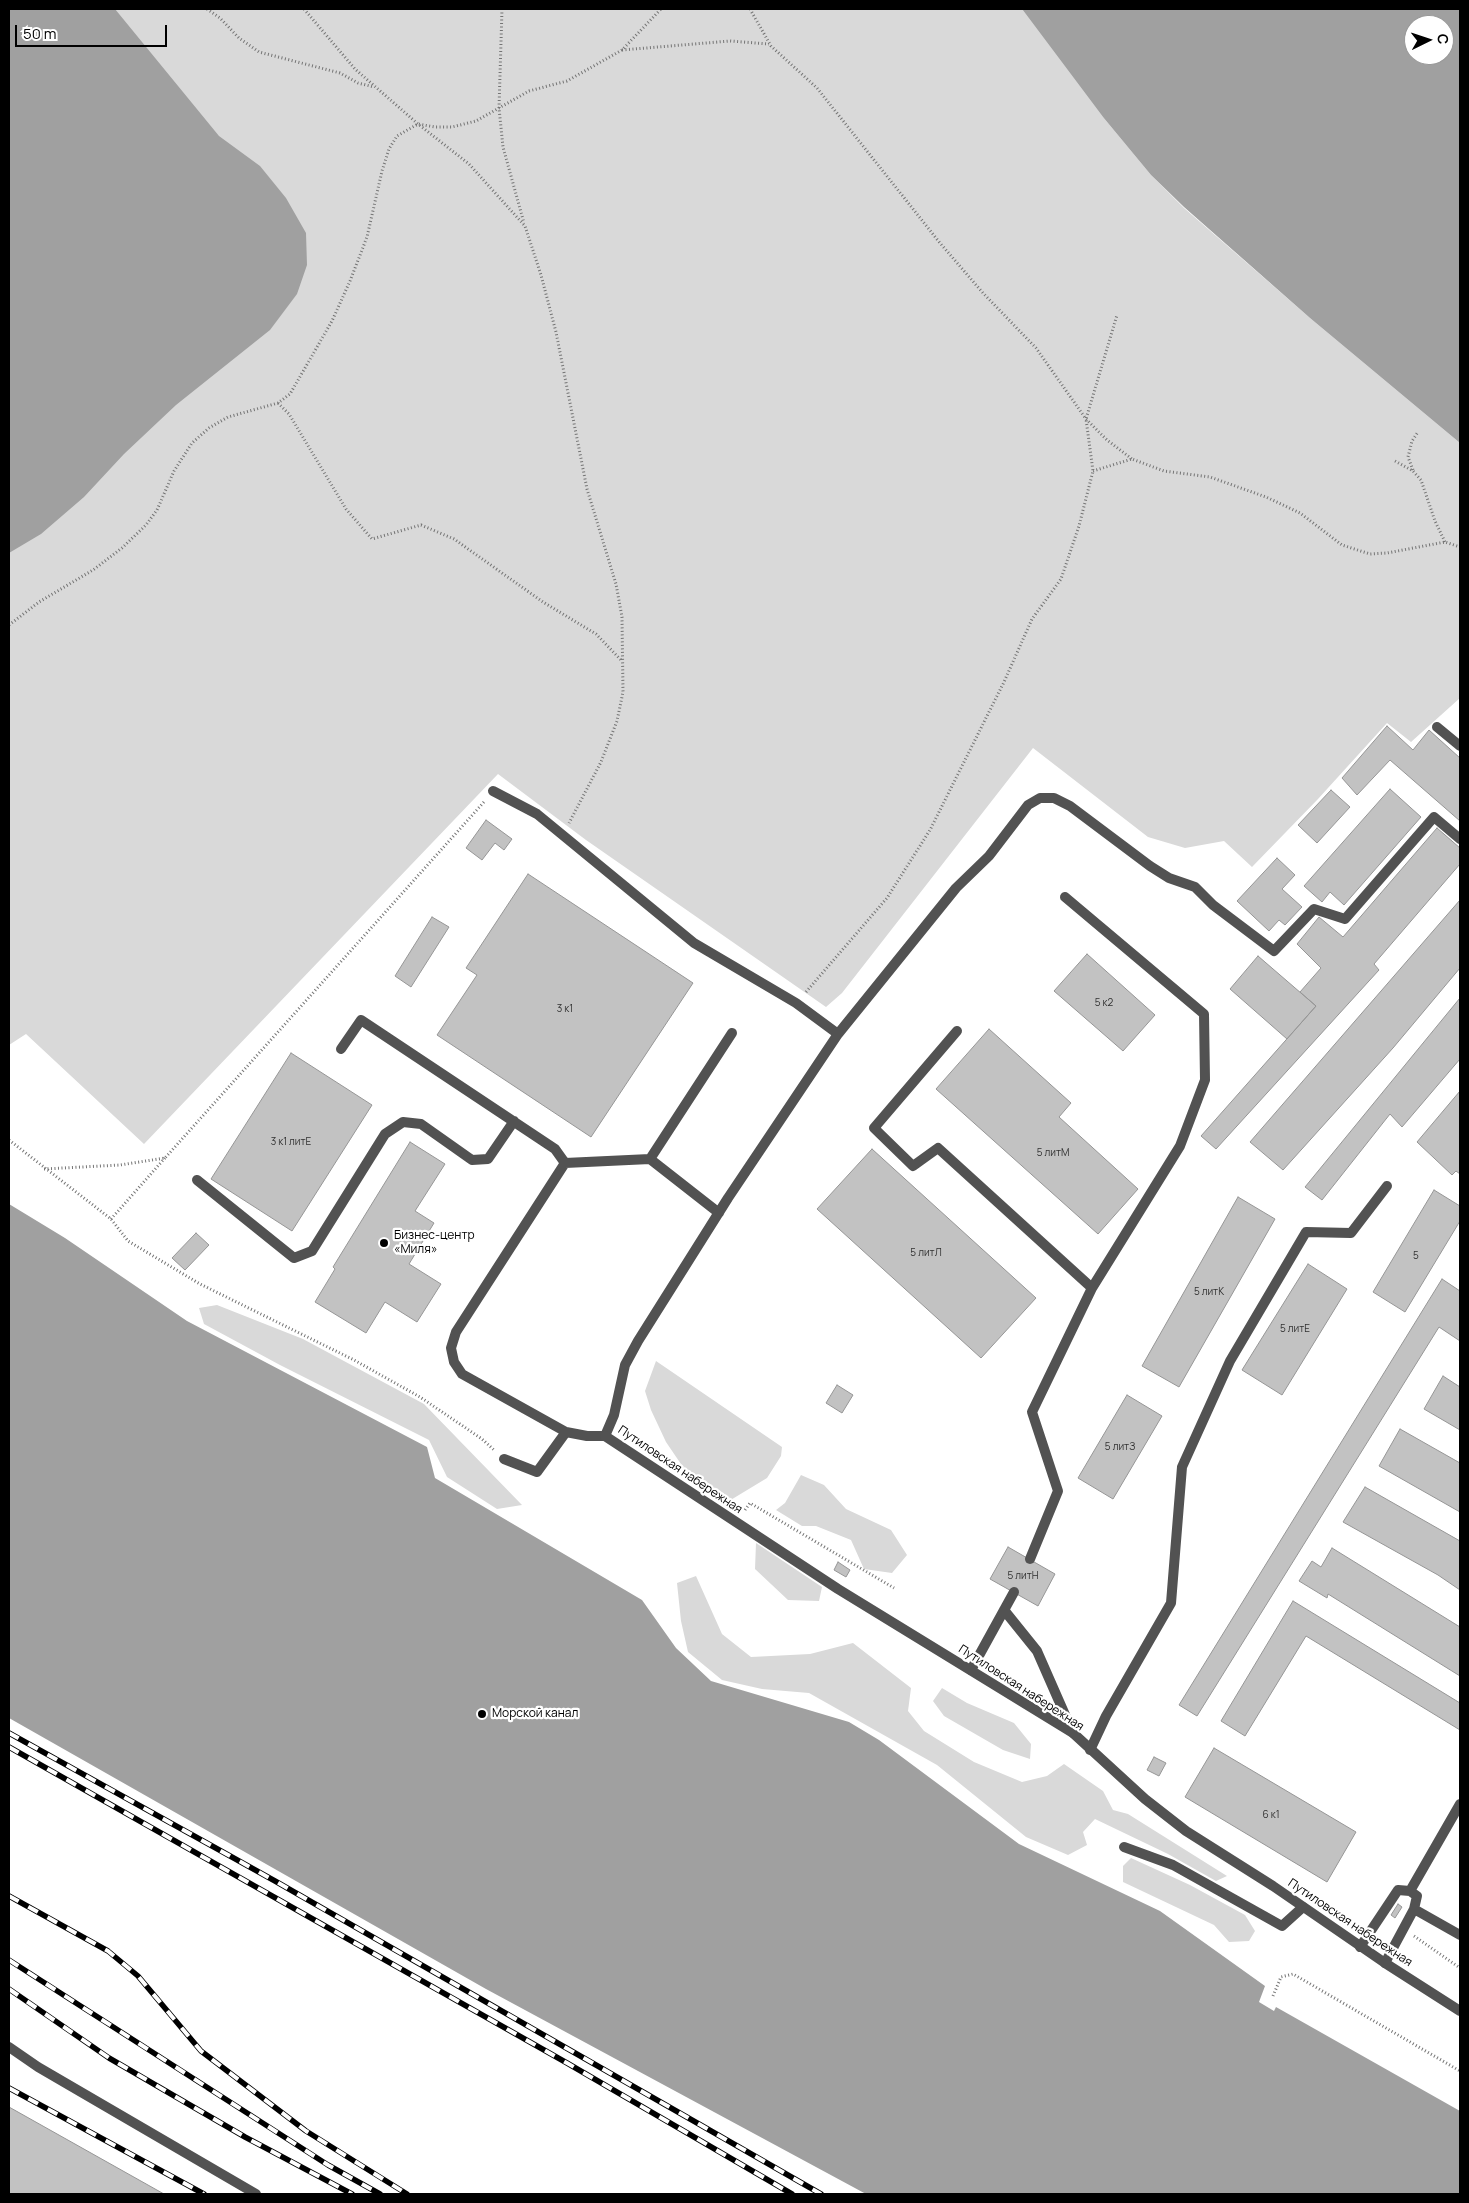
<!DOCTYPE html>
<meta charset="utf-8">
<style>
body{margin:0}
#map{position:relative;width:1469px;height:2203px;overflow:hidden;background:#fff;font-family:Manrope,sans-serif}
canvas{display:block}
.frame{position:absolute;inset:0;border:10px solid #000;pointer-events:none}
.north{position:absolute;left:1404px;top:15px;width:50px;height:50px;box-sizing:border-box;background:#fff;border:1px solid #999;border-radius:50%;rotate:86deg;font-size:14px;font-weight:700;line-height:20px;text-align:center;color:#000}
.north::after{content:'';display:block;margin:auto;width:18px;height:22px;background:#000;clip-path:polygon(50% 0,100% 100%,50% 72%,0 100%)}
.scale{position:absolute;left:15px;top:25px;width:152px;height:22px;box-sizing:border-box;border:2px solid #000;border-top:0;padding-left:6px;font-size:15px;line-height:18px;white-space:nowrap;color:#000;-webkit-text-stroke:4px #fff;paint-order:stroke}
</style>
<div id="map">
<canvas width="1469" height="2203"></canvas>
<div class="frame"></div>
<div class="north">С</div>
<div class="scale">50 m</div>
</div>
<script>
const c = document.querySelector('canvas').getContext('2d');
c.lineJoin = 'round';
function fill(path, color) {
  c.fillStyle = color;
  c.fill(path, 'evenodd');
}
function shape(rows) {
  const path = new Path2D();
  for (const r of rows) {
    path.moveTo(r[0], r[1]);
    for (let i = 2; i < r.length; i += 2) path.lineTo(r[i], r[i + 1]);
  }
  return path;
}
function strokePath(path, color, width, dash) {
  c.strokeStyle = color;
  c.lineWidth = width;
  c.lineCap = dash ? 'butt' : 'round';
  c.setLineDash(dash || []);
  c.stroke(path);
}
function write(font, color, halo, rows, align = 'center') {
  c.font = font + ' Manrope,sans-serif';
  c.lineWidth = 4.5;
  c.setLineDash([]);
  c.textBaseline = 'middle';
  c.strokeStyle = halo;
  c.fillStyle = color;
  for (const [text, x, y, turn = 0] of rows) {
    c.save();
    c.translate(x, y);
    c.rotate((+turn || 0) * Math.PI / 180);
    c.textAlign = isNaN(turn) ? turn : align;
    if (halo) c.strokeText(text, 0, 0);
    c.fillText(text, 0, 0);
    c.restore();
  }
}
const green = shape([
 [9,9,1022,9,1103,117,1151,175,1184,208,1310,318,1460,443,1460,698,1411,742,1387,723,1318,799,1252,867,1224,841,1185,848,1148,837,1033,748,842,993,826,1007,586,840,498,774,144,1144,26,1034,9,1045],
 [217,1305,303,1339,424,1404,522,1505,497,1509,447,1477,429,1440,280,1365,204,1324,199,1308],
 [656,1361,782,1447,781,1456,767,1478,729,1501,710,1492,685,1470,666,1442,651,1410,645,1391],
 [801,1475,824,1485,846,1509,891,1530,907,1555,892,1573,864,1569,851,1540,816,1526,802,1526,776,1510,785,1503],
 [756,1543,822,1587,819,1601,788,1600,755,1569],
 [696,1576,722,1634,751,1657,810,1654,853,1643,911,1688,908,1711,924,1731,974,1762,1022,1782,1047,1776,1064,1764,1103,1791,1113,1810,1128,1814,1227,1876,1216,1881,1168,1854,1095,1819,1083,1832,1087,1845,1068,1855,1026,1837,937,1765,809,1693,762,1689,722,1680,688,1652,681,1621,677,1583],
 [942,1688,967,1703,1014,1723,1031,1744,1030,1759,1003,1750,944,1716,933,1701],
 [1131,1858,1190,1885,1245,1915,1255,1931,1249,1941,1229,1942,1214,1925,1123,1882,1123,1866]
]);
const water = shape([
 [9,9,115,9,219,136,260,166,286,198,306,233,307,265,297,294,270,330,176,405,124,454,84,497,41,534,9,553],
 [1022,9,1460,9,1460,443,1310,318,1184,207,1151,175,1103,117],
 [1414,25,1444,25,1444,55,1414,55],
 [9,1204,65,1238,187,1321,427,1447,435,1478,642,1600,676,1648,711,1681,849,1722,879,1740,1019,1844,1160,1911,1265,1986,1259,2002,1274,2011,1276,2007,1460,2111,1460,2194,866,2194,486,1989,9,1718]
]);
const building = shape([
 [1387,726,1413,750,1429,730,1460,758,1460,821,1390,760,1357,795,1342,778,1387,726],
 [1390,789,1421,817,1344,905,1330,892,1322,902,1304,886,1390,789],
 [1331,790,1350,807,1317,843,1298,825,1331,790],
 [486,820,512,839,504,850,495,843,482,860,466,848,486,820],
 [1437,828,1460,848,1460,864,1374,964,1379,970,1216,1149,1201,1136,1316,1006,1300,992,1321,968,1297,944,1319,917,1343,937,1437,828],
 [1277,858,1295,875,1282,889,1302,907,1285,925,1279,920,1269,931,1237,901,1277,858],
 [528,874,693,983,591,1137,437,1035,477,975,466,968,528,874],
 [1460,900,1460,968,1393,1048,1283,1170,1250,1142,1460,900],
 [432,917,449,927,411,987,395,976,432,917],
 [1087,954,1155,1015,1123,1051,1054,991,1087,954],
 [1258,956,1316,1006,1287,1039,1230,989,1258,956],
 [1460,998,1460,1059,1402,1127,1390,1114,1322,1200,1305,1187,1460,998],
 [989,1029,1071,1103,1059,1117,1138,1189,1098,1234,936,1089,989,1029],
 [291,1053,372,1105,292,1231,211,1179,291,1053],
 [1460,1091,1460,1174,1456,1171,1452,1175,1417,1142,1460,1091],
 [410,1142,445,1164,415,1211,434,1223,409,1264,441,1284,417,1322,385,1302,366,1333,315,1302,335,1269,333,1267,410,1142],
 [872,1149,1036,1298,981,1358,817,1209,872,1149],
 [1434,1190,1460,1206,1460,1221,1405,1312,1373,1292,1434,1190],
 [1238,1197,1275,1219,1179,1387,1142,1366,1238,1197],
 [196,1233,209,1245,185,1270,172,1258,196,1233],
 [1308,1264,1347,1289,1282,1395,1242,1370,1308,1264],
 [1442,1279,1460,1291,1460,1341,1439,1327,1197,1716,1179,1705,1442,1279],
 [1443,1376,1460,1387,1460,1430,1424,1409,1443,1376],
 [837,1385,853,1395,842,1413,826,1403,837,1385],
 [1127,1395,1162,1416,1113,1499,1078,1478,1127,1395],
 [1400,1429,1460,1463,1460,1512,1379,1466,1400,1429],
 [1365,1487,1460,1541,1460,1590,1438,1575,1343,1522,1365,1487],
 [1008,1547,1055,1574,1038,1606,990,1579,1008,1547],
 [1332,1548,1460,1627,1460,1676,1328,1594,1327,1598,1299,1581,1312,1561,1321,1567,1332,1548],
 [838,1562,850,1570,846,1577,834,1570,838,1562],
 [1293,1601,1460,1703,1460,1730,1306,1636,1245,1736,1221,1721,1293,1601],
 [1214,1748,1356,1832,1327,1882,1185,1797,1214,1748],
 [1154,1757,1166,1763,1159,1776,1147,1770,1154,1757],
 [1398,1904,1402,1907,1395,1918,1391,1915,1398,1904],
 [9,2107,164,2194,9,2194,9,2107]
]);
const path = shape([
 [207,9,220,18,239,38,259,52,340,73,358,83,374,87],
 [304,9,355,69,418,124,469,164,525,226,541,275,556,332,587,489,616,584,622,617,623,692,617,721,601,762,569,823],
 [502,9,499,108,503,147,524,223],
 [750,9,771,46,817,88,940,243,983,293,1036,348,1086,419,1107,440,1132,459],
 [622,50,730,41,769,44],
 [278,403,289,414,346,509,372,539,421,525,454,539,543,602,596,634,622,661],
 [1395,461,1413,471,1421,480,1435,521,1445,542],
 [1413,470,1408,457,1412,441,1418,432],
 [1093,471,1132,459,1164,471,1210,477,1266,497,1300,513,1342,545,1370,554,1387,553,1445,542,1460,547],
 [9,625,39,602,93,570,122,548,146,525,157,510,174,471,192,443,209,428,228,417,278,403,290,394,332,321,350,281,367,237,382,171,389,149,397,136,418,124,435,127,452,127,476,121,529,91,567,81,622,50,661,9],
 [806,992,887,898,930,830,1004,682,1032,619,1061,579,1079,526,1093,471,1086,419,1117,315],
 [9,1140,111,1219,128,1241,200,1284,354,1360,420,1397,482,1439,494,1450],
 [44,1169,120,1165,165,1158,484,802],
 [111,1219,165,1158],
 [745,1510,750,1503,894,1588],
 [1414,1936,1460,1968],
 [1273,1996,1281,1977,1293,1974,1460,2071]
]);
const lane = shape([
 [1437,727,1460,746],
 [493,791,537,814,694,943,796,1003,838,1034],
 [1065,897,1204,1014,1205,1080,1180,1146,1092,1288],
 [957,1031,874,1128,913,1166,938,1148,1092,1288,1032,1412,1058,1491,1030,1559],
 [341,1049,361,1020,555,1149,565,1163,456,1332,451,1348,454,1362,462,1374,566,1432,587,1436,605,1436,614,1415,625,1365,638,1341,728,1198,838,1034,956,888,989,856,1028,805,1040,798,1054,798,1070,806,1150,866,1169,878,1195,887,1213,905,1274,951,1314,909,1345,919,1434,817,1460,839],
 [650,1159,719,1213],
 [565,1163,650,1159,732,1033],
 [197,1180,294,1258,312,1251,385,1134,403,1122,421,1124,472,1160,488,1159,514,1121],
 [504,1459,537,1472,566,1432],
 [1004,1610,1037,1651,1073,1733],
 [971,1670,1014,1592],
 [1090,1750,1106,1716,1171,1603,1182,1467,1230,1361,1306,1232,1351,1233,1387,1186],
 [1124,1847,1173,1865,1282,1926,1303,1907],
 [1410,1891,1460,1804],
 [1414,1909,1460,1935],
 [1360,1947,1398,1890,1410,1891,1417,1896,1414,1909,1385,1963],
 [9,2047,38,2067,256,2194]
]);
const street = shape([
 [605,1436,838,1589,1073,1733,1145,1799,1186,1831,1273,1886,1385,1963,1460,2011]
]);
const rail = shape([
 [9,1733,275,1881,821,2194],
 [9,1747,567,2063,792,2194],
 [9,1896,108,1951,138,1976,201,2051,306,2131,407,2194],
 [9,1960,328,2165,380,2194],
 [9,1989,109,2058,245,2137,352,2194],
 [9,2088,204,2194]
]);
const markers = [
 [384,1243,5,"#000"],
 [482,1714,5,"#000"]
];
const numberNames = [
 ["5 к2",1104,1003],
 ["3 к1",565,1009],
 ["3 к1 литЕ",291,1142],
 ["5 литМ",1053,1153],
 ["5 литЛ",926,1253],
 ["5",1416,1256],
 ["5 литК",1209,1292],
 ["5 литЕ",1295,1329],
 ["5 литЗ",1120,1447],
 ["5 литН",1023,1576],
 ["6 к1",1271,1815]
];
const poiNames = [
 ["Бизнес-центр",394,1236],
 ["«Миля»",394,1250],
 ["Морской канал",492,1714]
];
const streetNames = [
 ["Путиловская набережная",680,1470,34],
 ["Путиловская набережная",1021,1688,33],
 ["Путиловская набережная",1350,1923,34]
];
fill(green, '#d9d9d9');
fill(water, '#a0a0a0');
fill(building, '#c2c2c2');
strokePath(building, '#969696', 1);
strokePath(path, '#747474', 3, [1, 2.5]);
strokePath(lane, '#525252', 10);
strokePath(street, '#525252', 10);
strokePath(rail, '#000', 5.5);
strokePath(rail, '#fff', 4, [11]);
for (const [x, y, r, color] of markers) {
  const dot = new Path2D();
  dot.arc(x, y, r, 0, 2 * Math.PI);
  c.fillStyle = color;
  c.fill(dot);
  strokePath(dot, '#fff', 2);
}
write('10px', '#303030', null, numberNames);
write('12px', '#000', '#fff', poiNames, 'left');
write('12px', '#000', '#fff', streetNames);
</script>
